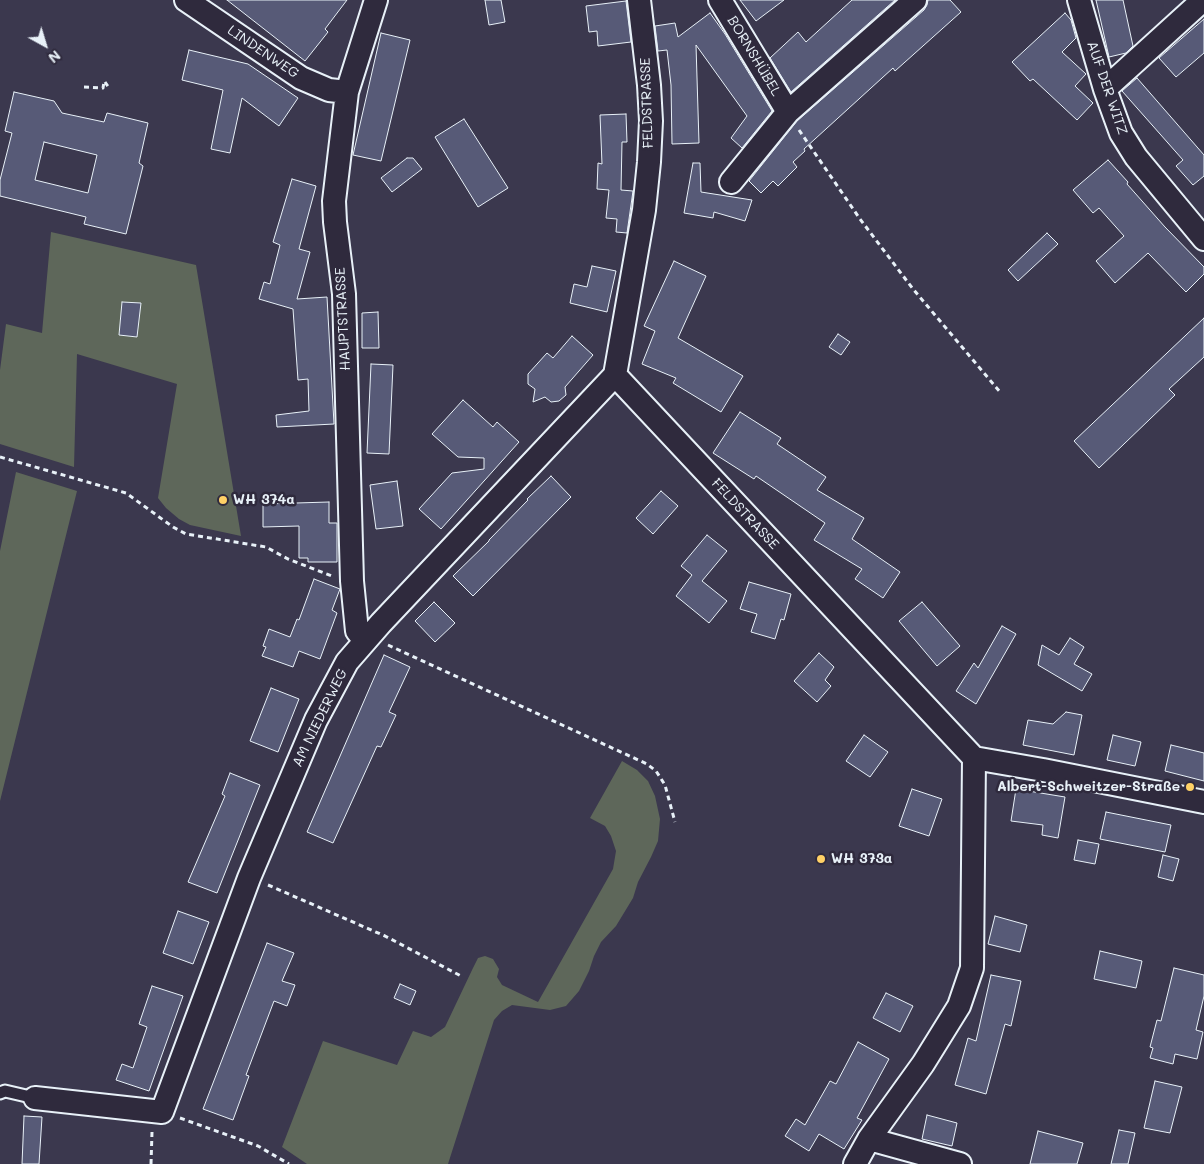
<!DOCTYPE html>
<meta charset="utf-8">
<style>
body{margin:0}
#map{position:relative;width:1204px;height:1164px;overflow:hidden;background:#3b384e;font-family:Mali,sans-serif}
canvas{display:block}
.north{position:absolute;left:20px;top:20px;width:50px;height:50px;-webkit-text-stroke:4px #2f2a3d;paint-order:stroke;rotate:141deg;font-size:14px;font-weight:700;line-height:20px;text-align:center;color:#e8f1f8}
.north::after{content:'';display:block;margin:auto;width:18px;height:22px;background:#e8f1f8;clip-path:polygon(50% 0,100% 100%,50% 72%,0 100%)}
</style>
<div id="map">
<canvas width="1204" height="1164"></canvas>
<div class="north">N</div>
</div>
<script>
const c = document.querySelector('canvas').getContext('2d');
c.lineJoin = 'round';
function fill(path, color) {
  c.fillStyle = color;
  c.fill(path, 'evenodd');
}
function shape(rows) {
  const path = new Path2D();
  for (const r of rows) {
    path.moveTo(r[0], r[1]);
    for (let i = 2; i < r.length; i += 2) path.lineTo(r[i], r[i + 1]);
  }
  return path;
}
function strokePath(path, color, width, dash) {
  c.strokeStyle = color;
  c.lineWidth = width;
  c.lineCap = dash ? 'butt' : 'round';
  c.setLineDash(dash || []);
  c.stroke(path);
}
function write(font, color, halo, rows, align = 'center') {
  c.font = font + ' Mali,sans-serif';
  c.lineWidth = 5;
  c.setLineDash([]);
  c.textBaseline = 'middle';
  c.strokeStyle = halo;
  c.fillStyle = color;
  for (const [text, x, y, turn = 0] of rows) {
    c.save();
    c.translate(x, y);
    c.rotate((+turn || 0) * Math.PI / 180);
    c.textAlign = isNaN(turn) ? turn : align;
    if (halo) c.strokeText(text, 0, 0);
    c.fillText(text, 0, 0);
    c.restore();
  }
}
const green = shape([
 [51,232,196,265,241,536,190,525,179,519,166,508,158,498,177,384,77,354,74,467,0,444,0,370,6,324,42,333],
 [16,472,77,491,0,801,0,551],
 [622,761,637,770,648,781,655,796,660,819,658,841,651,857,638,882,633,898,616,926,601,942,594,956,589,971,579,991,566,1006,550,1010,512,1005,502,1011,494,1020,448,1164,307,1164,282,1147,323,1041,397,1065,413,1031,431,1037,445,1027,473,968,478,958,485,956,493,959,499,969,497,977,502,985,538,1002,613,869,616,851,611,836,605,826,590,818]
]);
const building = shape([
 [227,0,347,0,325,29,328,32,305,61,227,0],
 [485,0,501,0,505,22,489,25,485,0],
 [740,0,784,0,756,21,740,0],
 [852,0,895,0,791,92,770,58,798,32,806,42,852,0],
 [928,0,950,0,961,12,895,71,893,68,804,149,805,151,793,162,797,167,778,186,773,181,761,193,749,181,797,121,924,10,927,5,928,0],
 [1096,0,1123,0,1133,46,1126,53,1109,57,1096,0],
 [626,1,631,42,598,46,597,31,589,32,586,6,626,1],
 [710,13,725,34,772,111,742,148,731,138,747,116,696,45,699,143,672,144,671,85,667,50,658,51,655,26,675,23,678,37,710,13],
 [1065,13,1071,20,1076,38,1062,52,1086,74,1075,86,1093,103,1077,120,1033,79,1030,81,1012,62,1065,13],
 [1204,19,1204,53,1176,77,1159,58,1204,19],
 [381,33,410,40,381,161,353,155,381,33],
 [189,50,248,64,298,98,279,126,242,98,230,153,211,149,223,90,182,80,189,50],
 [1137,78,1204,155,1204,176,1193,185,1176,166,1183,160,1122,91,1137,78],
 [14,92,54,101,62,113,104,122,107,113,148,123,139,163,143,166,126,234,84,224,86,217,0,196,0,180,12,133,5,131,14,92],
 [44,142,97,155,88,193,35,180,44,142],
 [626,114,627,142,622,142,621,190,633,191,627,233,616,232,617,219,606,218,609,190,597,189,598,163,602,164,600,115,626,114],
 [464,119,508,188,478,207,435,137,464,119],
 [407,158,413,158,422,169,392,192,381,178,407,158],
 [1108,160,1128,182,1127,184,1165,227,1204,267,1204,274,1186,292,1148,253,1115,283,1096,261,1124,236,1099,208,1093,213,1073,190,1108,160],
 [693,163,700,163,701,192,752,200,745,221,714,212,713,218,684,213,693,163],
 [292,179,316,186,299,249,310,252,297,299,327,297,334,424,277,427,276,415,309,411,308,379,298,380,293,309,259,299,264,282,270,284,280,245,273,242,292,179],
 [1047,233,1058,244,1018,281,1008,270,1047,233],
 [674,261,706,276,678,338,743,376,721,412,673,383,676,378,642,364,655,331,644,326,674,261],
 [592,266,616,271,607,312,570,303,574,284,587,287,592,266],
 [122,302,141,303,137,337,119,335,122,302],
 [378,312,379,348,362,348,362,313,378,312],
 [1204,318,1204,357,1169,389,1175,395,1099,468,1074,441,1204,318],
 [838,334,850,342,841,355,829,347,838,334],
 [572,336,593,355,565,387,566,395,559,401,551,402,545,397,533,402,535,389,528,384,528,374,547,353,553,358,572,336],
 [371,364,393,365,389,454,367,453,371,364],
 [463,400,493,427,497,422,519,442,441,529,419,509,452,473,484,469,484,458,458,457,432,434,463,400],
 [740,412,781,438,777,444,826,477,817,490,864,518,852,539,900,572,883,598,855,579,862,569,814,540,825,523,756,476,754,479,713,453,740,412],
 [551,476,571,497,473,596,453,576,489,541,489,540,528,500,527,499,551,476],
 [397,481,403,526,376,529,370,485,397,481],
 [661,491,678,506,653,534,636,518,661,491],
 [329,502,329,523,337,523,337,562,308,562,308,558,299,558,299,526,263,527,263,504,329,502],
 [707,535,727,551,702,581,727,601,709,623,676,596,692,575,681,566,707,535],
 [314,579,340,589,332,610,337,613,320,659,299,651,293,667,262,656,266,647,263,646,269,629,290,637,297,619,299,620,314,579],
 [749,582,791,594,784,620,781,619,775,639,751,632,757,614,740,609,749,582],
 [434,602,455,623,435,642,415,621,434,602],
 [922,602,960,646,937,666,899,621,922,602],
 [1002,626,1016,634,976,704,956,691,974,663,978,668,1002,626],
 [1070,638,1084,647,1074,664,1092,674,1082,691,1038,665,1042,645,1059,655,1070,638],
 [819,653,834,667,825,680,831,686,817,702,794,681,819,653],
 [384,655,410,667,389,712,396,715,381,747,377,746,333,843,307,832,384,655],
 [271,688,299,699,278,752,250,741,271,688],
 [1066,712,1082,715,1074,755,1023,745,1028,720,1053,724,1066,712],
 [864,735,888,752,870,777,846,761,864,735],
 [1113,735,1141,742,1135,766,1107,760,1113,735],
 [1171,745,1204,753,1204,781,1165,771,1171,745],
 [230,773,260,785,217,893,188,882,225,796,222,794,230,773],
 [912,789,942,799,929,836,899,826,912,789],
 [1016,789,1065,797,1058,838,1042,835,1043,825,1011,821,1016,789],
 [1106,812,1171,825,1165,852,1100,839,1106,812],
 [1078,840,1099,844,1095,864,1074,860,1078,840],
 [1163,855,1179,859,1173,881,1158,877,1163,855],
 [178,911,209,922,193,964,163,953,178,911],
 [995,916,1027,925,1020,952,988,944,995,916],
 [267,943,294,953,282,981,295,985,287,1006,274,1001,246,1075,249,1076,233,1120,203,1109,267,943],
 [1100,951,1142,961,1136,988,1094,979,1100,951],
 [1174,968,1204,975,1204,996,1196,1030,1203,1032,1197,1059,1175,1054,1173,1064,1150,1058,1153,1048,1150,1047,1157,1020,1161,1021,1174,968],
 [991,975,1021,981,1011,1026,1005,1024,986,1094,955,1085,968,1038,976,1041,991,975],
 [400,984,416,991,410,1005,394,998,400,984],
 [152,986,183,996,149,1091,116,1080,122,1064,133,1068,147,1027,139,1024,152,986],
 [886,993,913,1006,900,1032,873,1018,886,993],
 [858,1042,889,1059,857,1118,862,1120,844,1149,819,1134,809,1151,785,1136,796,1119,805,1125,830,1081,836,1084,858,1042],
 [1155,1081,1182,1087,1170,1133,1144,1128,1155,1081],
 [927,1115,957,1123,952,1146,922,1139,927,1115],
 [24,1116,42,1117,39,1164,22,1164,24,1116],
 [1119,1130,1135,1133,1128,1164,1111,1164,1119,1130],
 [1038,1131,1083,1143,1077,1164,1030,1164,1038,1131]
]);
const path = shape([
 [105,82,109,88],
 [84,87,103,88,104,82],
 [799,130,860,219,913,289,1000,392],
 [0,457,126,493,173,527,186,534,266,547,288,559,332,576],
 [388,645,647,764,656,771,665,785,675,822],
 [268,885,385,936,461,976],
 [180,1118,258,1146,289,1164],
 [151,1164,152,1132]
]);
const lane = shape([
 [0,1093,5,1091,35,1098]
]);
const street = shape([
 [186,0,301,78,329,90,347,92],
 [720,0,788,112],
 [1079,0,1105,89,1121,133,1136,157,1204,239],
 [1105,89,1203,0],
 [731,182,788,112,915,0],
 [615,375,974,758,1043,770,1204,802],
 [615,375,644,210,649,162,651,121,649,85,639,0],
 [365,641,357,631,352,581,344,294,335,222,334,201,347,92,376,0],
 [35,1098,162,1112,249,878,316,720,347,662,381,623,615,375],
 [869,1139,960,1164],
 [855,1164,869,1139,923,1064,959,1006,972,968,974,758]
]);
const markers = [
 [223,500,5,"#ffd166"],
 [1190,787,5,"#ffd166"],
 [821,859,5,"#ffd166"]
];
const streetNames = [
 ["LINDENWEG",263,52,34],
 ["BORNSHÜBEL",754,56,59],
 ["AUF DER WITZ",1107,88,71],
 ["FELDSTRASSE",647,103,-92],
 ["HAUPTSTRASSE",343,319,-93],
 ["FELDSTRASSE",745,514,47],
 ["AM NIEDERWEG",320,718,-64]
];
const poiNames = [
 ["WH 374a",233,500],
 ["Albert-Schweitzer-Straße",1180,787,"right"],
 ["WH 373a",831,859]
];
fill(green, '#5e675a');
fill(building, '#575a77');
strokePath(building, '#e8f1f8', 1);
strokePath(lane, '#e8f1f8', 15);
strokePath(street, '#e8f1f8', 26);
strokePath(path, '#e8f1f8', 3, [5, 4]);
strokePath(lane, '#2f2a3d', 11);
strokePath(street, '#2f2a3d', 22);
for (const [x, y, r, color] of markers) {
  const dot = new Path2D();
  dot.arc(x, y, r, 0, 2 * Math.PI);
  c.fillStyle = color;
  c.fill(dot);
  strokePath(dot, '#2f2a3d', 2);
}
write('14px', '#e8f1f8', '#2f2a3d', streetNames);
write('bold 14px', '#e8f1f8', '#2f2a3d', poiNames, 'left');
</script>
